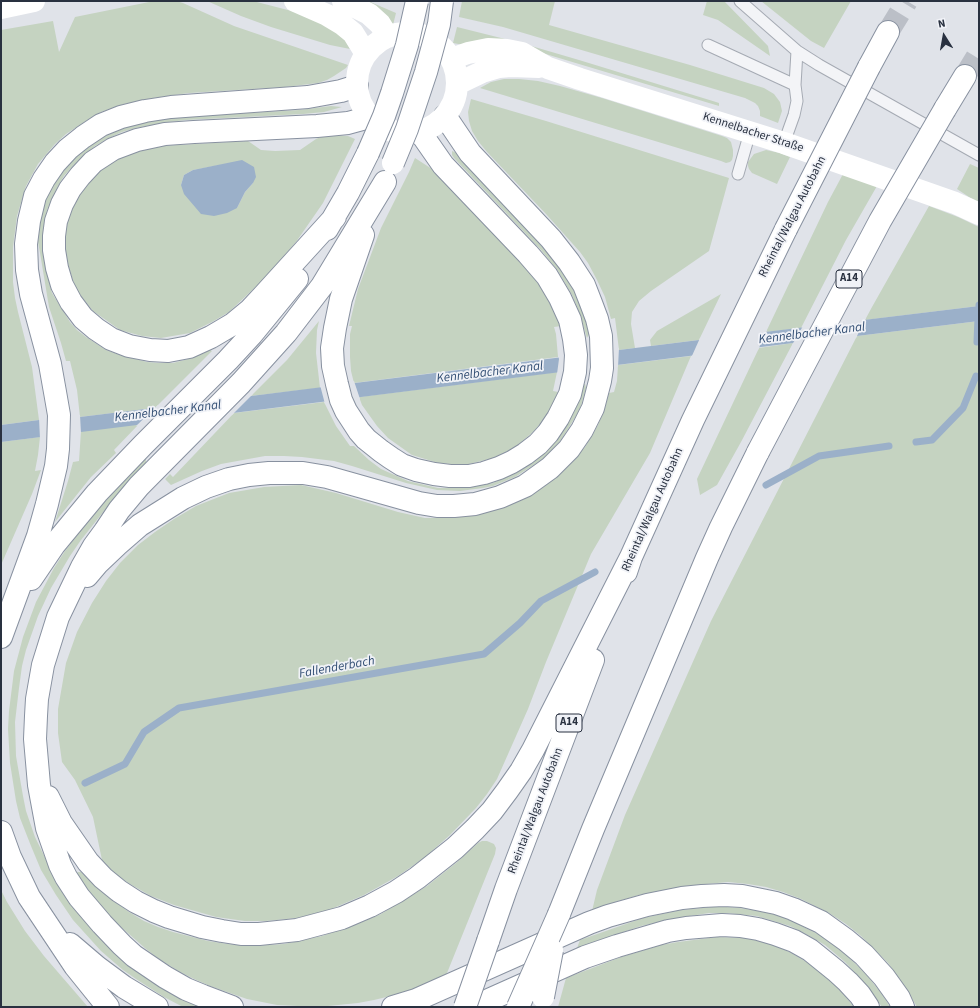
<!DOCTYPE html>
<meta charset="utf-8">
<style>
body{margin:0}
#map{position:relative;width:980px;height:1008px;overflow:hidden;background:#e0e3e9;font-family:"Source Sans 3",sans-serif}
canvas{display:block}
.frame{position:absolute;inset:0;border:2px solid #293140;pointer-events:none}
.north{position:absolute;left:924px;top:16px;width:40px;height:40px;-webkit-text-stroke:3px #f0f2f7;paint-order:stroke;rotate:349deg;font-size:11px;font-weight:700;line-height:16px;text-align:center;color:#293140}
.north::after{content:'';display:block;margin:auto;width:14px;height:18px;background:#293140;clip-path:polygon(50% 0,100% 100%,50% 72%,0 100%)}
</style>
<div id="map">
<canvas width="980" height="1008"></canvas>
<div class="frame"></div>
<div class="north">N</div>
</div>
<script>
const c = document.querySelector('canvas').getContext('2d');
c.lineJoin = 'round';
function fill(path, color) {
  c.fillStyle = color;
  c.fill(path, 'evenodd');
}
function shape(rows) {
  const path = new Path2D();
  for (const r of rows) {
    if (r.length === 3) {
      path.moveTo(r[0] + r[2], r[1]);
      path.arc(r[0], r[1], r[2], 0, 2 * Math.PI);
      continue;
    }
    path.moveTo(r[0], r[1]);
    for (let i = 2; i < r.length; i += 2) path.lineTo(r[i], r[i + 1]);
  }
  return path;
}
function strokePath(path, color, width, dash) {
  c.strokeStyle = color;
  c.lineWidth = width;
  c.lineCap = dash ? 'butt' : 'round';
  c.setLineDash(dash || []);
  c.stroke(path);
}
function write(font, color, halo, rows, align = 'center') {
  c.font = font + ' "Source Sans 3",sans-serif';
  c.lineWidth = 3.5;
  c.setLineDash([]);
  c.textBaseline = 'middle';
  c.strokeStyle = halo;
  c.fillStyle = color;
  for (const [text, x, y, turn = 0] of rows) {
    c.save();
    c.translate(x, y);
    c.rotate((+turn || 0) * Math.PI / 180);
    c.textAlign = isNaN(turn) ? turn : align;
    if (halo) c.strokeText(text, 0, 0);
    c.fillText(text, 0, 0);
    c.restore();
  }
}
const green = shape([
 [154,1,176,1,183,3,234,26,348,65,346,68,334,76,327,80,318,83,285,87,189,93,153,98,124,104,101,112,89,119,66,134,55,144,38,164,26,186,17,216,13,247,13,282,15,298,18,312,32,367,39,420,1,425,1,30,53,21,59,52,75,17],
 [207,1,253,1,307,15,340,31,350,49,330,45,271,27,241,16],
 [355,1,368,1,396,13,393,25],
 [462,1,555,1,549,25,690,65,764,88,774,94,780,102,782,111,778,123,760,116,760,111,758,106,755,103,745,98,503,27,459,17],
 [707,1,724,1,768,46,770,56,718,20,703,15],
 [761,1,851,1,824,48,811,41],
 [457,27,521,43,579,60,716,102,719,103,719,106,519,46,464,45,453,43],
 [504,79,519,79,538,81,560,86,602,98,722,136,727,138,731,142,733,150,733,156,732,160,730,162,726,163,721,161,480,88,491,82],
 [471,99,546,121,729,178,709,251,651,291,639,301,632,312,631,324,635,348,619,350,615,318,611,319,605,297,597,280,588,263,580,252,546,214,487,152,478,141,472,131,469,121,468,112],
 [331,106,342,107,324,112,303,114,186,120,169,122,136,128,122,132,107,139,95,146,73,166,64,176,58,186,47,210,45,221,42,244,46,271,52,293,70,322,77,330,86,337,106,350,120,355,147,362,159,363,173,363,192,358,210,350,212,351,155,408,80,417,77,390,70,361,66,361,61,343,49,307,40,253,38,242,39,231,41,217,46,199,54,184,69,163,84,150,103,137,128,126,139,123,180,117,299,110],
 [325,135,348,136,355,139,323,203,296,242,264,279,229,312,212,322,190,333,161,338,142,336,120,330,93,311,81,296,75,287,68,264,65,251,65,238,67,224,72,209,80,194,90,181,102,169,114,161,129,154,160,146,248,141,261,150,275,151,300,150,316,139],
 [242,161,253,183,245,192,237,208,181,185,184,175,193,170],
 [766,150,780,153,790,157,777,184,752,173,749,169,748,166,748,162,754,154],
 [452,151,457,153,475,174,532,235,547,252,562,270,572,287,580,302,586,319,589,334,587,338,578,309,572,295,558,271,541,250,454,158,452,155],
 [415,158,432,169,505,245,529,272,546,293,550,301,561,326,554,327,556,334,558,357,354,383,351,371,350,357,350,334,352,326,349,326,358,289,381,228,409,172],
 [970,164,979,168,979,202,969,197,957,189],
 [843,174,877,186,846,240,801,328,766,332,828,202],
 [929,206,958,217,979,227,979,306,865,320,872,307],
 [721,294,699,340,651,346,650,340,657,331],
 [319,321,317,330,316,353,320,388,251,396,287,360],
 [979,321,979,1007,917,1007,905,987,888,963,861,936,846,924,829,913,801,899,783,892,766,887,748,884,728,882,685,886,639,895,615,902,592,911,597,890,625,815,711,621,857,336],
 [793,343,741,442,717,485,700,495,697,479,759,348],
 [691,356,650,453,591,554,546,662,528,709,497,779,487,794,476,808,450,835,424,858,398,876,364,895,329,910,297,918,266,921,245,921,216,917,174,905,151,896,130,884,114,873,102,860,93,817,75,780,62,762,58,733,58,709,66,663,77,632,92,603,106,581,120,563,138,545,155,532,174,519,196,506,229,493,264,487,301,485,336,493,398,512,425,518,446,518,465,516,484,512,574,459,585,447,598,425,605,408,609,393,614,392,617,381,618,365],
 [557,372,553,391,558,392,552,407,544,419,535,430,516,447,493,458,465,465,438,463,412,455,388,438,377,426,362,405,359,397],
 [583,384,585,384,586,388,581,406,576,416,561,440,543,459,515,477,493,486,483,488,460,491,437,490,406,483,352,466,334,461,302,457,284,456,265,456,221,464,202,471,171,485,165,479,170,474,173,477,234,413,324,402,336,426,350,446,354,446,369,460,381,469,408,481,438,488,447,488,469,487,493,483,516,473,526,467,536,459,559,436,574,412],
 [139,424,114,450,116,453,91,477,55,522,68,481,73,462,79,461,81,431],
 [40,437,38,455,35,471,41,470,32,494,1,565,1,442],
 [144,459,146,459,146,463,104,511,81,540,70,556,51,588,38,616,26,650,22,666,19,688,15,722,16,756,23,796,26,811,35,837,53,874,77,911,95,933,108,946,202,1007,183,1007,164,997,136,979,123,970,101,951,73,920,56,895,41,870,31,846,20,818,16,801,10,763,8,729,9,711,14,671,23,637,36,602,54,568,65,551,86,523,106,499],
 [482,841,487,841,494,844,496,848,495,854,445,978,403,993,374,1000,358,1003,318,1007,277,1005,247,999,210,986,194,979,180,972,159,959,146,949,121,927,101,907,84,884,77,873,78,872,81,872,102,892,129,912,144,921,158,927,173,932,208,941,228,944,249,946,268,945,284,944,322,936,362,922,381,914,427,886,456,863,478,843],
 [1,890,7,902,25,931,44,956,88,1007,1,1007],
 [712,907,727,907,740,908,771,913,782,916,820,935,840,949,865,973,882,994,890,1007,882,1007,861,979,845,962,825,945,806,934,790,926,757,916,727,913,709,913,677,918,641,926,577,948,580,940,643,918,681,910],
 [717,937,747,938,764,942,779,947,793,954,815,967,827,978,840,990,854,1007,558,1007,566,978,621,957,661,945,678,942]
]);
const water = shape([
 [242,160,254,167,256,177,253,183,245,192,237,208,227,213,214,216,201,214,184,194,181,185,184,175,193,170],
 [979,306,979,321,857,336,793,343,1,442,1,425,39,420,80,417,251,396,699,340]
]);
const pier = shape([
 [866,318,856,338,792,345,803,326],
 [767,330,758,350,691,358,700,338],
 [619,348,618,367,557,374,559,359,558,355],
 [354,381,360,399,325,404,320,385],
 [253,394,232,415,136,426,158,405],
 [80,415,81,433,40,439,39,418]
]);
const stream = shape([
 [979,306,979,305],
 [977,342,978,318],
 [916,442,932,440,963,408,976,376],
 [766,485,819,456,889,446],
 [85,783,125,764,144,732,179,708,484,654,520,623,541,601,595,572]
]);
const highwayTunnel = shape([
 [888,32,907,1],
 [965,76,979,53]
]);
const lane = shape([
 [740,1,797,51,795,85],
 [708,45,795,85,797,101,794,115,784,143],
 [797,51,819,65,979,155],
 [738,174,750,132]
]);
const secondary = shape([
 [295,1,327,15,342,24,353,33,366,54],
 [343,1,369,14,380,24,388,37],
 [1,8,34,1],
 [407,83,50],
 [451,59,468,53,488,49,507,50,522,53,548,68,580,79,784,143,955,203,979,214],
 [457,84,482,72,499,67,511,66,539,67]
]);
const highway = shape([
 [869,67,888,32],
 [945,109,965,76],
 [335,217,264,295,250,310,233,324,211,337,189,347,168,351,150,350,129,346,111,339,96,329,83,318,71,302,62,285,57,268,54,250,54,236,56,221,62,204,70,189,80,176,93,162,113,149,137,140,165,134,194,132,317,126,348,123,370,117],
 [327,229,348,193,368,153],
 [363,235,341,299,335,328,332,348,333,366,337,384,341,400,346,411,359,431,366,439,381,451,391,458,402,465,416,470,434,474,450,476,469,476,484,473,499,468,512,462,525,454,538,444,548,433,558,418,570,394,575,372,576,355,574,339,570,320,560,298,547,276,528,254,443,165,420,132],
 [626,572,631,557,693,420,786,229],
 [87,576,98,563,117,545,140,525,183,498,206,487,229,479,249,475,269,473,303,473,327,477,419,503,437,506,454,506,475,504,500,497,525,486,550,468,569,449,582,430,593,408,600,381,602,368,601,336,597,319,591,303,584,285,569,262,551,239,470,153,445,116],
 [31,579,54,545,97,493,143,445,228,360,252,334,297,279],
 [1,637,38,536,47,504,56,466,58,449,59,415,55,392,50,364,31,294,27,270,26,244,29,221,35,196,44,179,55,163,68,149,83,137,101,125,121,117,145,111,171,107,308,97,341,91,357,86],
 [48,797,61,823,88,862,103,878,119,891,136,902,154,911,169,917,202,927,222,931,241,934,259,934,297,930,342,918,370,906,396,892,417,878,455,848,475,829,492,811,507,791,521,771,533,750,631,557],
 [1,832,10,857,29,897,75,966,108,1007],
 [559,914,593,829,707,558,721,527,758,452],
 [488,941,506,889,593,660],
 [70,944,97,967,124,987,157,1007],
 [232,1007,203,996,186,989,165,977,134,956,122,945,102,924,79,897,66,877,60,865,47,828,39,785,35,739,36,716,37,699,43,665,58,617,82,567,94,546,105,531,119,510,139,486,241,383,286,333,322,286,385,182],
 [393,1007,416,1000,589,923,608,916,647,905,682,898,702,896,724,895,742,896,776,903,793,909,821,922,846,940,864,955,884,977,899,998,903,1007],
 [473,1007,585,957,617,946,668,931,686,928,722,925,740,926,758,929,775,934,794,941,810,950,836,971,848,982,860,995,868,1007]
]);
const highwayBridge = shape([
 [368,153,384,116,392,93,407,45,417,1],
 [393,163,407,129,426,72,439,24,442,1],
 [786,229,869,67],
 [758,452,880,221,945,109],
 [543,997,552,950],
 [465,1007,488,941],
 [518,1007,559,914]
]);
const shields = [
 [849,279,26],
 [569,723,26]
];
const shieldNames = [
 ["A14",849,279],
 ["A14",569,723]
];
const streetNames = [
 ["Kennelbacher Straße",753,133,18],
 ["Rheintal/Walgau Autobahn",793,217,-63],
 ["Rheintal/Walgau Autobahn",653,510,-66],
 ["Rheintal/Walgau Autobahn",536,811,-69]
];
const waterNames = [
 ["Kennelbacher Kanal",812,334,-7],
 ["Kennelbacher Kanal",490,373,-7],
 ["Kennelbacher Kanal",168,412,-7],
 ["Fallenderbach",337,668,-10]
];
fill(green, '#c5d3c1');
fill(water, '#9bb0c9');
fill(pier, '#e0e3e9');
strokePath(stream, '#9bb0c9', 7);
strokePath(highwayTunnel, '#bbbfc7', 22, [22, 11]);
strokePath(lane, '#a5aab3', 13);
strokePath(highway, '#8891a0', 24);
strokePath(lane, '#f3f4f7', 11);
strokePath(secondary, '#fff', 22);
strokePath(highway, '#fff', 22);
strokePath(highwayBridge, '#8891a0', 24, []);
strokePath(highwayBridge, '#fff', 22);
for (const [x, y, w] of shields) {
  const box = new Path2D();
  box.roundRect(x - w / 2, y - 9, w, 18, 3);
  c.fillStyle = '#f0f2f7';
  c.fill(box);
  strokePath(box, '#293140', 1);
}
write('bold 11px', '#293140', null, shieldNames);
write('12px', '#293140', '#f0f2f7', streetNames);
write('italic 13px', '#334f74', '#f0f2f7', waterNames);
</script>
